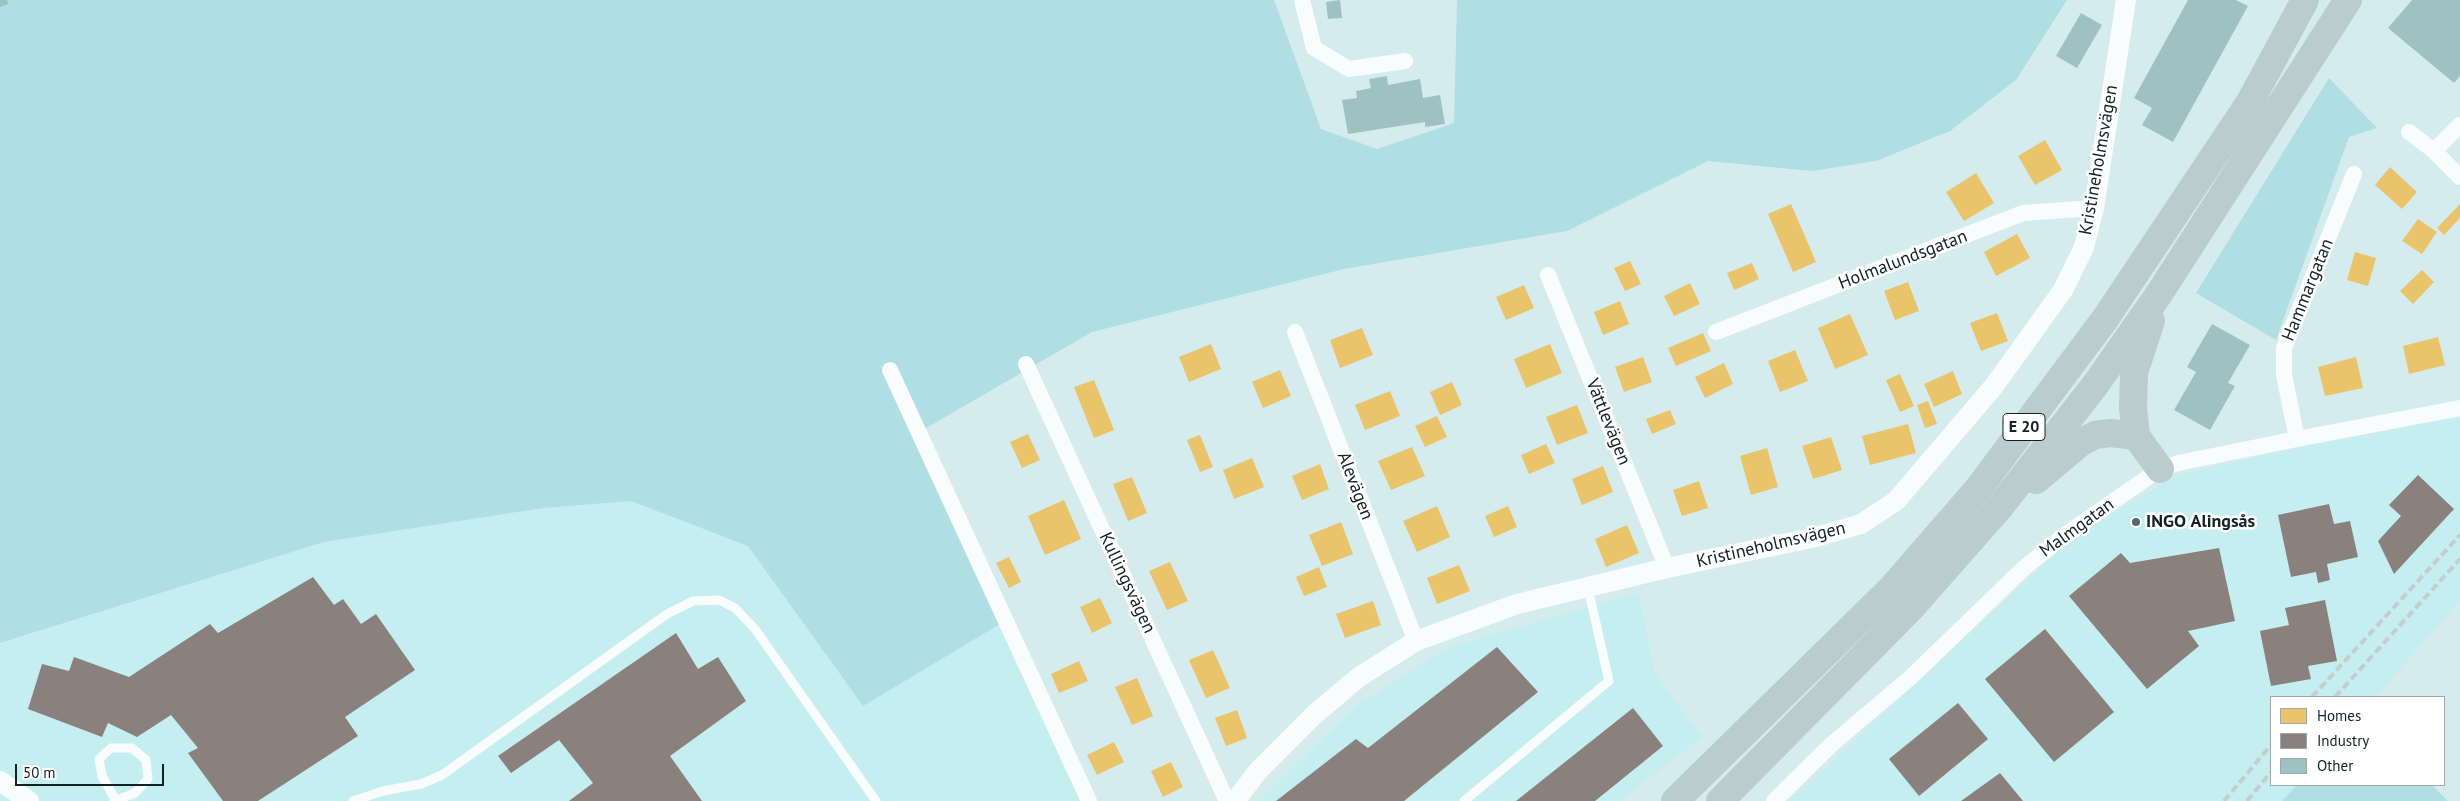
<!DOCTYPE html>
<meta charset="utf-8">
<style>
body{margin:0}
#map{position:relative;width:2460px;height:801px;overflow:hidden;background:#d4ecee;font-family:"PT Sans",sans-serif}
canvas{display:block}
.legend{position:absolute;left:2270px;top:696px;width:175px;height:90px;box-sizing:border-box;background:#fff;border:1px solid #a0a7a7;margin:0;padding:6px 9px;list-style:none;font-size:15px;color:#112223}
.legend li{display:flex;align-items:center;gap:10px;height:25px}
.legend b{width:25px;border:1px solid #a0a7a7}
.scale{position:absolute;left:15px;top:764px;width:149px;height:22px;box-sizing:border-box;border:2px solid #112223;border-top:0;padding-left:6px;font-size:15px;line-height:18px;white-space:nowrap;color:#112223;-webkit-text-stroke:4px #fff;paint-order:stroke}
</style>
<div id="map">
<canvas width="2460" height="801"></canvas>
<ul class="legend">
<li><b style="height:14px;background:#e9c46a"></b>Homes</li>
<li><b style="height:14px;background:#8a817c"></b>Industry</li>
<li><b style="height:14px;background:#9ec2c4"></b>Other</li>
</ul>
<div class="scale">50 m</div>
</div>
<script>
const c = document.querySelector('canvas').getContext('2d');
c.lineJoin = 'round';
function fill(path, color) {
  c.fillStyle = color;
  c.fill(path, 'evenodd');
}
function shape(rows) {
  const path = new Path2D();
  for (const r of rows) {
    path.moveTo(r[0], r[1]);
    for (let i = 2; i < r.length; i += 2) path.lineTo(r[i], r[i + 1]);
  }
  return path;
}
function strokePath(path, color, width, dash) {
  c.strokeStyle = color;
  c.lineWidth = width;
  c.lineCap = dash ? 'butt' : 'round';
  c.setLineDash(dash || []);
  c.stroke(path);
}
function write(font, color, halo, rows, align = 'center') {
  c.font = font + ' "PT Sans",sans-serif';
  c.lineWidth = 5;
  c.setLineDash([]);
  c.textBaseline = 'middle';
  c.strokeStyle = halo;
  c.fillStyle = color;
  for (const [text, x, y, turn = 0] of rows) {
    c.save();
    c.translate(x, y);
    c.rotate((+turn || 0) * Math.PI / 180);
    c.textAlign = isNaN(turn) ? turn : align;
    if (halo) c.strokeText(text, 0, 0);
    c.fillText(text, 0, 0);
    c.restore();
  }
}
const built = shape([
 [2460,412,2460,600,2376,697,2271,697,2271,785,2297,785,2282,801,1790,801,2076,534,2180,474],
 [631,501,748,546,863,706,1000,624,1084,801,0,801,0,644,324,542,543,508],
 [1639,593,1654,672,1702,737,1619,801,1259,801,1357,705,1449,647]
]);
const green = shape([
 [0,0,1274,0,1321,129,1377,149,1454,123,1457,0,2067,0,2016,80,1950,131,1876,161,1812,171,1708,161,1567,231,1344,269,1092,332,921,431,1000,624,863,706,748,546,631,501,543,508,324,542,0,643],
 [2329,78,2377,128,2349,137,2276,340,2196,293],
 [2297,785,2432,785,2448,801,2282,801]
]);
const homes = shape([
 [2045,140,2062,170,2035,185,2018,156],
 [2390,167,2417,192,2402,209,2375,185],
 [1976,173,1994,203,1964,221,1946,192],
 [1791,204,1816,262,1793,272,1768,214],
 [2460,204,2460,218,2444,235,2437,228],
 [2418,219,2437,232,2422,254,2402,241],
 [2017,234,2030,258,1996,276,1984,252],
 [2355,252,2376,258,2368,286,2347,280],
 [1630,261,1641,284,1625,291,1614,268],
 [1752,263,1759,279,1734,290,1727,273],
 [2422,270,2434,282,2413,304,2400,291],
 [1908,282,1919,311,1895,320,1884,291],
 [1690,283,1700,304,1674,316,1664,296],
 [1524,285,1534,308,1506,320,1496,297],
 [1620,301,1629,324,1603,335,1594,312],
 [1997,313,2008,341,1981,351,1970,323],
 [1850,314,1868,355,1835,369,1818,328],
 [1362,328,1373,355,1340,368,1330,340],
 [1703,333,1711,351,1676,366,1668,348],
 [2438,337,2445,365,2409,374,2403,346],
 [1211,344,1221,369,1189,382,1179,357],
 [1550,344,1562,373,1526,388,1514,359],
 [1795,350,1808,381,1780,392,1768,361],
 [1643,357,1652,382,1624,392,1615,367],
 [2356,357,2363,388,2325,396,2318,367],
 [1724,363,1733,384,1705,398,1695,377],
 [1280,370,1291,396,1263,408,1252,382],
 [1953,371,1962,394,1934,407,1924,384],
 [1900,374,1914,406,1900,412,1886,380],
 [1094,380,1114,430,1094,438,1074,387],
 [1452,382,1462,405,1440,415,1430,392],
 [1390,391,1400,416,1365,430,1355,405],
 [1928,401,1937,424,1925,428,1917,405],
 [1577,405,1588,433,1557,445,1546,417],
 [1670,410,1676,424,1652,434,1646,419],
 [1437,416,1447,437,1425,447,1415,426],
 [1908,424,1916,453,1870,465,1862,436],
 [1028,434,1040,460,1022,468,1010,442],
 [1200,435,1213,467,1200,472,1187,440],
 [1831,437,1842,470,1813,479,1802,446],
 [1546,444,1555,463,1529,474,1521,455],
 [1412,447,1425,476,1391,490,1378,461],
 [1767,448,1778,487,1751,495,1740,456],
 [1252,458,1264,487,1234,499,1223,470],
 [1320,464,1329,489,1302,500,1292,476],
 [1603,466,1613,492,1582,505,1572,479],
 [1132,477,1147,513,1128,521,1113,484],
 [1699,481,1708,508,1682,516,1673,490],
 [1064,500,1081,539,1045,555,1028,516],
 [1437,506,1450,537,1417,552,1403,521],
 [1508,506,1517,527,1494,537,1485,516],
 [1341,522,1353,554,1322,566,1309,535],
 [1627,525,1639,553,1606,567,1595,539],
 [1009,557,1021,582,1009,588,996,563],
 [1170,562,1188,601,1167,610,1149,571],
 [1459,565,1470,591,1437,604,1427,578],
 [1319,567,1327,587,1304,596,1296,577],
 [1100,598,1112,623,1092,633,1080,607],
 [1373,601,1381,625,1345,638,1336,614],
 [1213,650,1230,688,1206,698,1189,660],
 [1079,661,1088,681,1059,693,1051,674],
 [1137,678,1153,716,1132,725,1115,687],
 [1237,710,1247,738,1226,746,1215,718],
 [1114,742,1124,762,1097,775,1087,755],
 [1171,762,1183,787,1163,797,1151,771]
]);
const industry = shape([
 [2418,475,2454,509,2394,574,2378,541,2401,516,2389,505],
 [2329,504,2334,524,2350,521,2358,557,2327,564,2330,580,2318,583,2316,572,2291,577,2278,515],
 [2219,548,2235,621,2188,631,2199,646,2147,689,2069,596,2121,553,2130,563],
 [313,577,334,605,343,599,361,624,376,614,415,670,345,717,358,736,258,801,223,801,188,753,198,748,171,715,137,737,108,723,102,737,28,709,42,664,69,671,74,657,129,677,210,624,218,633],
 [2325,600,2337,661,2308,666,2311,679,2271,686,2260,631,2289,625,2285,608],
 [2045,629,2114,712,2054,762,1985,679],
 [676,633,698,669,718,657,746,701,670,756,702,801,569,801,593,783,559,740,511,773,498,756],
 [1497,647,1538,692,1404,801,1276,801,1356,739,1368,748],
 [1958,703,1988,739,1919,796,1889,759],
 [1633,708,1663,746,1595,801,1516,801],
 [2000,773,2023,801,1961,801]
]);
const building = shape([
 [0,0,7,0,8,4,0,7],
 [1340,0,1342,18,1328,19,1326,2],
 [2188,0,2236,0,2248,6,2173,142,2142,125,2152,108,2134,98],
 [2412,0,2460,0,2460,76,2454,83,2388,28],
 [2081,13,2102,25,2077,68,2056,56],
 [1387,76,1388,85,1420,79,1423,98,1440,95,1445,124,1425,127,1425,122,1348,134,1342,100,1357,98,1356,91,1371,88,1369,79],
 [2212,324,2250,345,2228,383,2235,386,2210,430,2174,410,2196,372,2187,367]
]);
const service = shape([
 [114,801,135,793,148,779,146,760,132,748,111,748,99,759,102,776,115,799],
 [353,801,383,791,421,784,442,775,667,614,693,601,719,600,735,608,755,629,876,801],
 [1464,801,1609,681,1588,588]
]);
const minor = shape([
 [1302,0,1314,48,1349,69,1405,61],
 [2409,132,2434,151,2460,177],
 [2434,151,2460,125],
 [1548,275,1667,568],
 [1295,332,1416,641],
 [1716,332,2023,213,2094,208],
 [1026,364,1227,801],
 [890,370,1089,801],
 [2297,439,2284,375,2284,348,2354,174],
 [1774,801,1832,744,1911,677,2024,568,2066,534,2160,469,2178,463,2297,439,2460,408]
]);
const tertiary = shape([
 [0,781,29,801],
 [1235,801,1258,771,1314,715,1359,677,1416,641,1517,604,1667,568,1816,537,1861,524,1896,501,1994,386,2063,290,2084,247,2094,208,2126,0]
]);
const trunk = shape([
 [2151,321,2134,373,2133,407,2136,436,2160,469],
 [2036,480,2080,443,2095,435,2110,433,2136,436],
 [1675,801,1892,588,1978,489,2105,319,2250,102,2305,0],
 [1720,801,1910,609,1999,508,2096,384,2159,294,2348,0]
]);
const rail = shape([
 [2312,697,2460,535],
 [2335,697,2460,559],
 [2224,801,2271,745],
 [2247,801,2271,772]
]);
const markers = [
 [2136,522,5,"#55696a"]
];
const shields = [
 [2024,427,42]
];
const shieldNames = [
 ["E 20",2024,427]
];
const streetNames = [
 ["Kristineholmsvägen",2099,160,-80],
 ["Holmalundsgatan",1903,260,-21],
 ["Hammargatan",2308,290,-68],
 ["Vättlevägen",1608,422,68],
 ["Alevägen",1355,486,69],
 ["Malmgatan",2077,528,-36],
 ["Kristineholmsvägen",1771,545,-13],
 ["Kullingsvägen",1127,583,65]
];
const poiNames = [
 ["INGO Alingsås",2146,522]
];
fill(built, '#c4eef0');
fill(green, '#afdfe2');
fill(homes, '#e9c46a');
fill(industry, '#8a817c');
fill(building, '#9ec2c4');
strokePath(service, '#f9fcfc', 9);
strokePath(minor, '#f9fcfc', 16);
strokePath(tertiary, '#f9fcfc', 20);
strokePath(trunk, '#bbcccd', 28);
strokePath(rail, '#c6cdce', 4, [8, 4]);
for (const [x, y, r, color] of markers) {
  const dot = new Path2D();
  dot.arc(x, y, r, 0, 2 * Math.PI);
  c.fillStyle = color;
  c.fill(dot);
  strokePath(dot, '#fff', 2);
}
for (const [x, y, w] of shields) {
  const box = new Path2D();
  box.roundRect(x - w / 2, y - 13.5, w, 27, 4);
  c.fillStyle = '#fff';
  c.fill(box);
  strokePath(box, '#112223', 1);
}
write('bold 16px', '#112223', null, shieldNames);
write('18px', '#112223', '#fff', streetNames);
write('bold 18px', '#112223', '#fff', poiNames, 'left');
</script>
